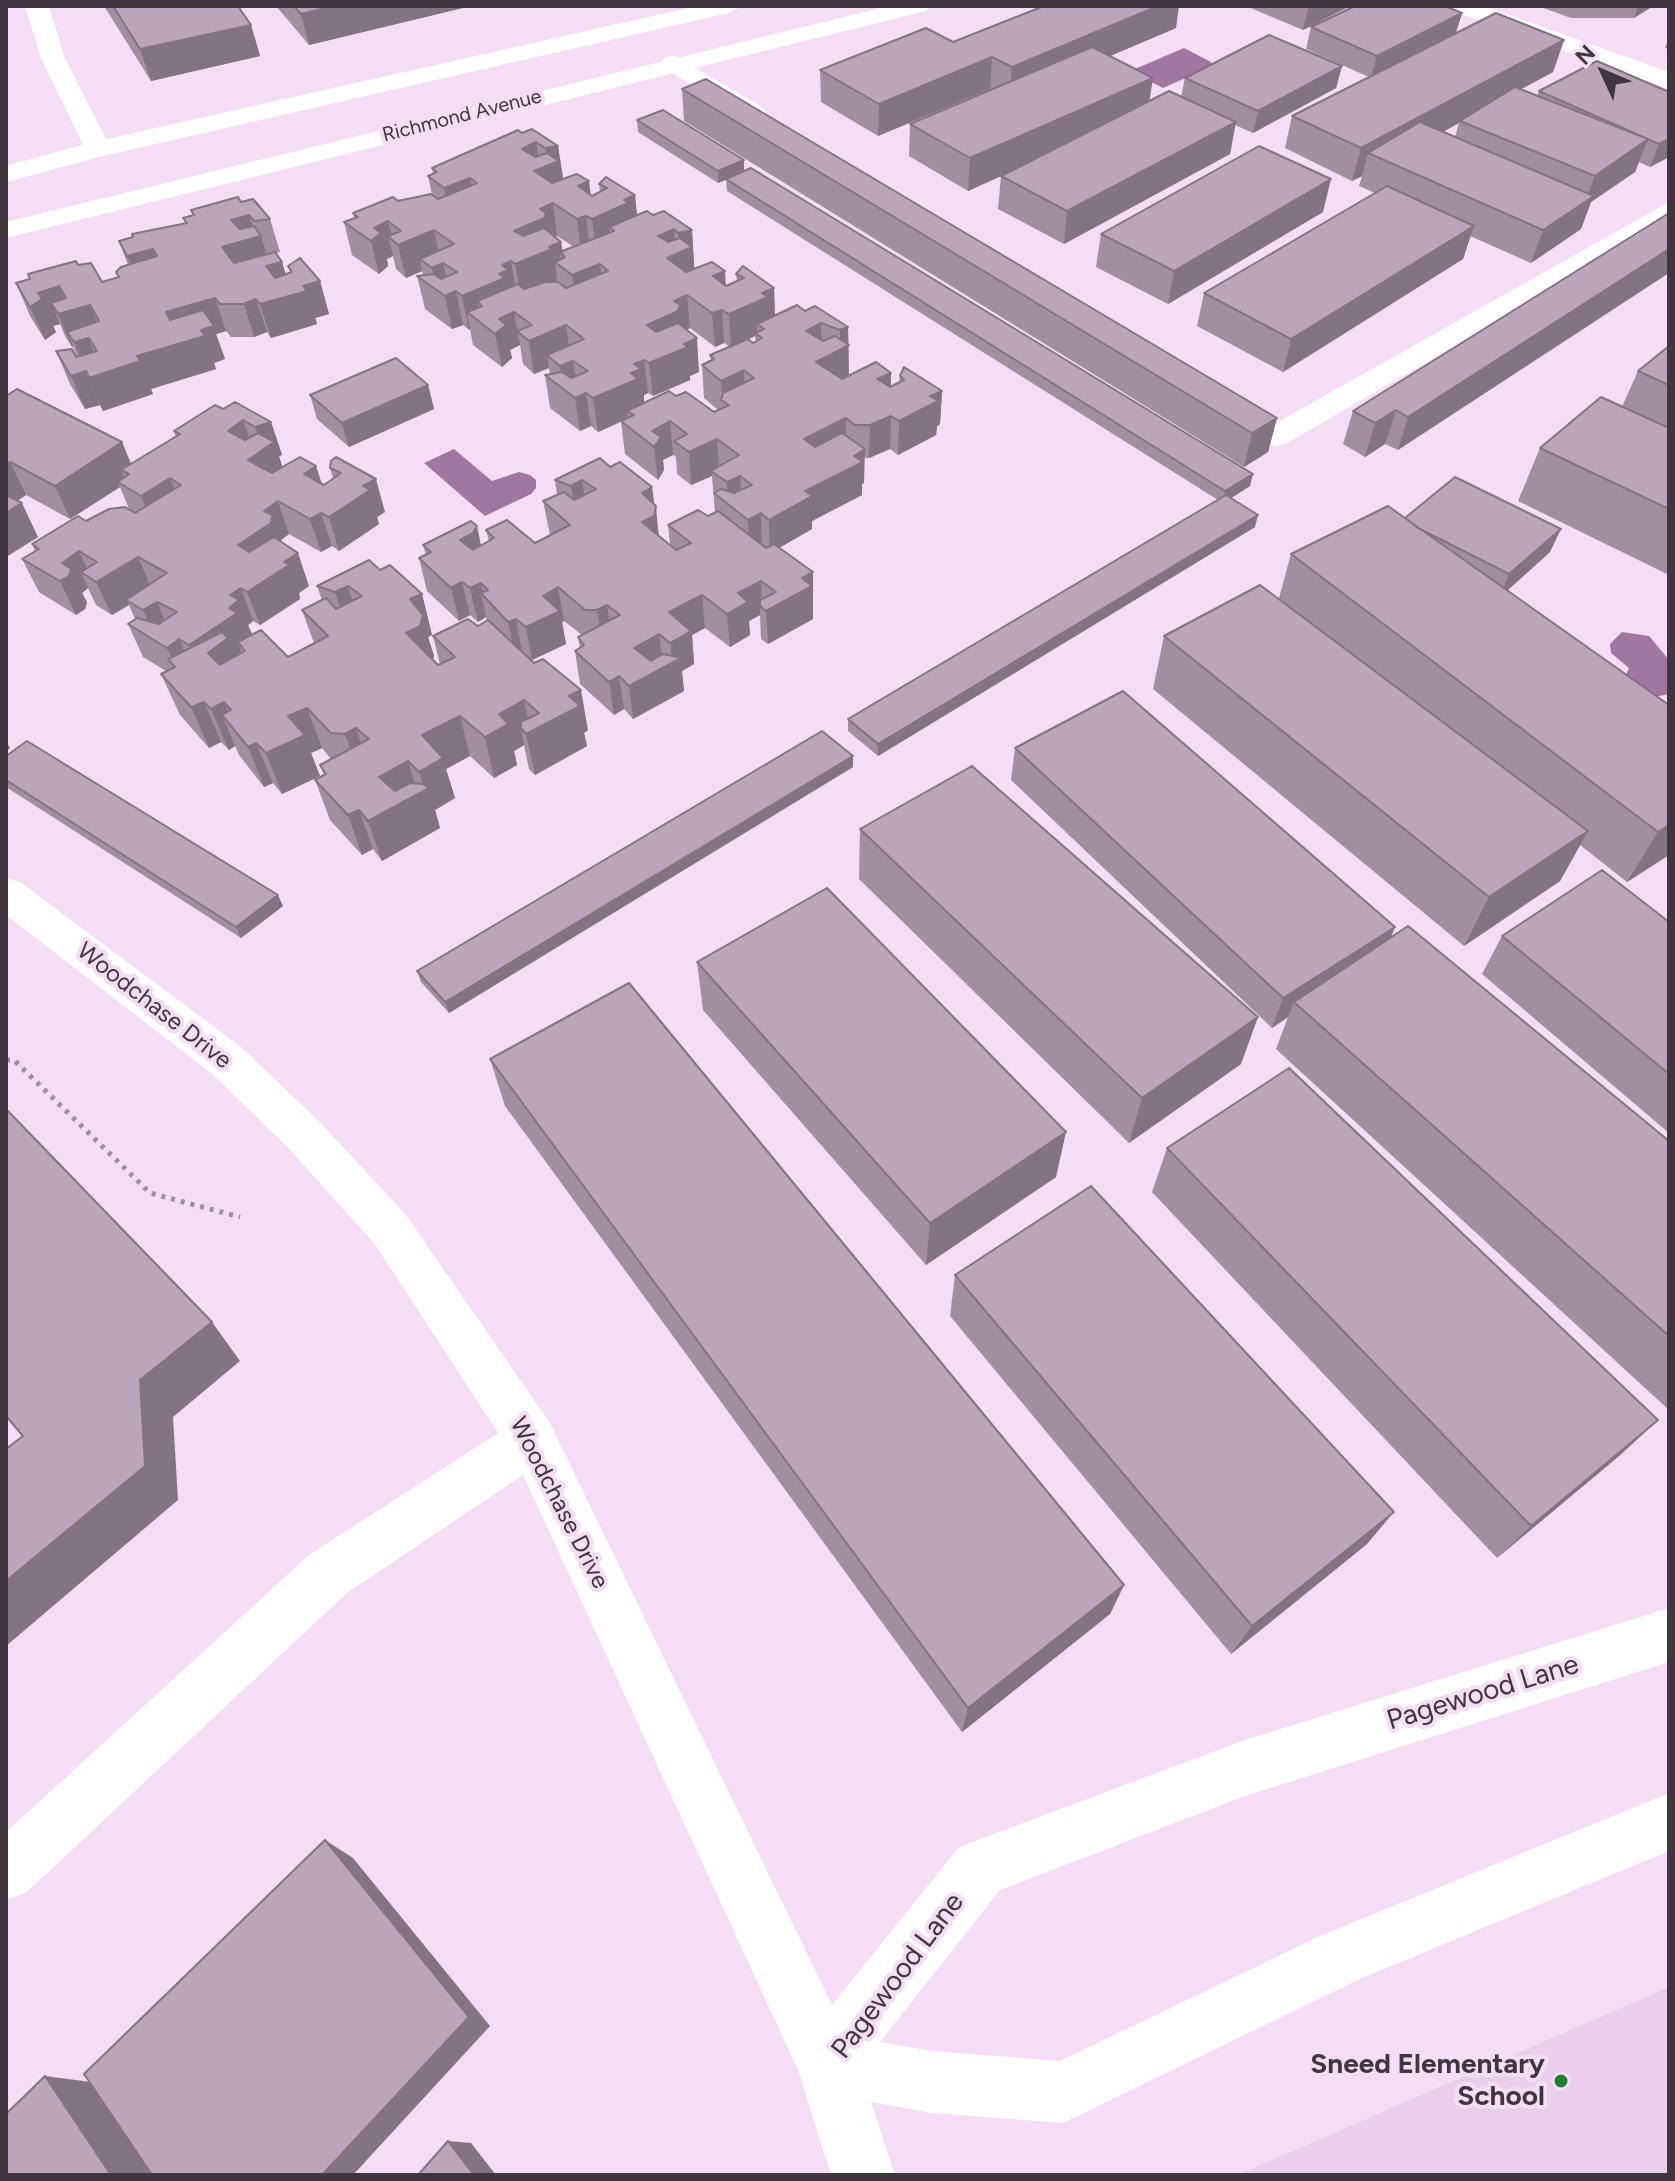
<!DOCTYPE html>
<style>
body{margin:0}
#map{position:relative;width:1675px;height:2181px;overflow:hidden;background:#f5ddf5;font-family:Figtree,sans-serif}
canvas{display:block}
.frame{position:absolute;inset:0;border:8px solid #403640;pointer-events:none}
.north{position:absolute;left:1563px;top:32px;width:80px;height:80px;-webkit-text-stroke:6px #f5ddf5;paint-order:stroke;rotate:314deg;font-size:22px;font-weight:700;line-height:32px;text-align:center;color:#403640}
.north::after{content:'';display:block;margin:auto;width:28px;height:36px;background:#403640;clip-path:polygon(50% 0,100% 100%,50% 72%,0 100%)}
</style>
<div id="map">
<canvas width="1675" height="2181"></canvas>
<div class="frame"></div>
<div class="north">N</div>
</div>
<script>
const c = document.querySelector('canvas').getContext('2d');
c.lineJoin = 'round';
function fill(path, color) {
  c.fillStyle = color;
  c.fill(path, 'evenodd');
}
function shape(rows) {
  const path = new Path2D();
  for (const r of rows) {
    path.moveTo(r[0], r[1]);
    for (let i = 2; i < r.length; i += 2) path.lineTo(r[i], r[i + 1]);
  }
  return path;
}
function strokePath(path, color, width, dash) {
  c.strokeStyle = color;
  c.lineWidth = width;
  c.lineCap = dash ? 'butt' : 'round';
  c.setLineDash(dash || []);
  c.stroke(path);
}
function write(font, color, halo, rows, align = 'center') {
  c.font = font + ' Figtree,sans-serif';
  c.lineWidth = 8;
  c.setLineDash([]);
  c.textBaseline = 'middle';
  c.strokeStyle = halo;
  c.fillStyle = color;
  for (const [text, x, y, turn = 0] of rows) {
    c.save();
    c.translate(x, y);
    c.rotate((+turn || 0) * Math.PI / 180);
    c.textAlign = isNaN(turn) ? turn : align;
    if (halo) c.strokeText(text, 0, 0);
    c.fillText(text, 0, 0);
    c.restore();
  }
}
const built = shape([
 [1669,1987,1669,2175,1238,2175]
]);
const water = shape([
 [1184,48,1211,62,1210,67,1163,88,1130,71],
 [454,449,492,481,519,472,530,475,536,480,536,488,531,494,485,516,424,463],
 [1622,632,1649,636,1669,660,1669,694,1654,697,1624,679,1629,668,1611,653,1610,644]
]);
const path = shape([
 [6,1060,14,1060,150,1193,240,1217]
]);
const minor = shape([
 [25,6,49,6,65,58,111,149,107,155,98,157,89,155,85,149,41,58,25,6],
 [1449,6,1484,6,1669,72,1669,89,1453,11,1449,6],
 [673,55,762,107,766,112,753,120,744,117,664,68,660,63,664,58,673,55],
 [1669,202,1669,222,1287,443,1276,446,1265,443,1212,410,1207,403,1212,396,1234,396,1276,423,1669,202],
 [6,878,20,882,241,1047,321,1123,406,1215,550,1423,832,2005,959,1847,1245,1740,1669,1608,1669,1662,1245,1796,1000,1890,880,2042,932,2051,1060,2061,1320,1936,1669,1793,1669,1851,1362,1978,1063,2123,932,2113,871,2102,895,2175,831,2175,798,2070,523,1475,347,1593,27,1892,6,1900,6,1832,309,1555,498,1433,374,1243,289,1149,211,1073,6,915,6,878]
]);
const major = shape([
 [697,6,741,6,729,13,103,156,6,182,6,166,89,143,697,6],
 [889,6,930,6,926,11,6,238,6,222,889,6]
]);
const wall = shape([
 [104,6,238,6,251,25,260,56,151,81],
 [276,6,471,6,309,45],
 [1246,6,1350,6,1303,30],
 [1538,6,1653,6,1634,18,1571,18],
 [1462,13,1456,33,1564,40,1553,72,1521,89,1537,96,1539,91,1669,92,1669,157,1650,167,1639,162,1635,172,1591,202,1581,229,1531,263,1470,236,1463,259,1283,372,1197,326,1204,293,1375,193,1359,186,1362,176,1352,181,1285,148,1292,116,1369,77,1306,49,1311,27],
 [1459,123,1455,137,1443,132],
 [1176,28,1110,56,1149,101,1181,97,1185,78,1342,66,1336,88,1253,133,1235,125,1230,154,1064,244,998,209,1001,176,1005,174,968,191,909,156,910,124,991,90,990,89,878,136,821,102,820,70,953,42],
 [1669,37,1669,49,1665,48],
 [682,89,1277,418,1268,452,1244,467,684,121],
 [637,120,744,160,744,172,1250,486,1231,498,1255,527,878,756,848,731,848,719,1218,500,727,191,726,180,718,183,638,132],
 [522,133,558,146,563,178,561,180,592,196,600,192,599,184,635,195,637,215,653,215,692,230,694,269,726,286,737,281,736,274,774,288,775,316,805,311,848,327,849,375,891,373,891,387,899,382,900,376,942,391,940,424,937,426,936,435,898,455,890,449,869,458,864,458,864,483,862,484,862,495,812,521,812,529,779,548,813,572,813,619,768,644,761,639,760,615,749,621,750,635,730,647,705,628,692,635,694,664,682,671,684,691,633,719,624,709,614,715,580,684,575,651,580,648,578,637,582,635,564,621,562,622,566,644,532,660,522,652,588,730,584,733,587,746,535,775,529,769,524,745,514,751,517,765,494,778,470,756,446,769,455,798,435,810,440,828,382,861,373,849,362,855,330,820,315,780,324,775,320,765,331,759,322,748,311,753,320,776,282,794,273,783,264,787,239,755,235,746,229,750,221,742,209,748,180,715,161,674,166,671,143,657,128,624,135,619,129,605,112,615,96,605,88,588,82,593,87,602,85,609,76,615,39,592,22,559,35,551,32,544,86,521,129,509,120,487,70,519,26,495,17,501,38,537,6,557,6,396,122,442,131,464,176,437,174,431,223,409,271,422,282,455,279,456,282,467,316,466,322,484,324,485,333,478,330,468,331,461,385,512,377,517,379,524,339,551,332,546,321,552,289,534,280,541,309,586,299,593,300,599,260,625,253,621,248,625,252,634,247,637,288,657,314,643,302,610,322,600,317,586,380,570,422,594,432,635,428,637,434,656,433,659,438,665,440,664,433,636,478,626,487,621,486,617,478,622,470,615,459,621,427,591,419,558,426,555,423,545,481,546,489,541,486,530,535,543,550,535,543,501,557,495,555,480,610,467,652,487,659,536,670,545,668,525,708,516,715,513,712,476,691,485,677,474,676,457,673,455,663,460,664,470,658,480,625,454,621,422,598,432,591,426,580,431,550,408,545,375,550,374,549,368,534,374,523,364,520,345,510,350,512,358,502,367,473,345,470,329,469,330,463,325,452,329,425,309,417,276,423,275,422,271,406,278,396,269,393,256,387,259,388,266,379,274,352,255,344,222,354,218,353,213,398,201,432,195,428,176,433,174,432,168],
 [557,236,574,247,563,251,561,242,555,237],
 [690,328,715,347,724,343,730,347,710,355,711,360,702,365,704,398,718,410,714,412,676,396,644,402,644,395,648,393,653,396,690,380,690,376,699,372,686,329],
 [755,336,756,342,753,343,746,340],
 [241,202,270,219,280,252,275,253,282,262,285,274,290,272,288,266,320,281,329,314,315,318,317,324,271,338,267,332,254,337,231,337,226,331,216,334,225,359,214,363,216,369,151,389,153,394,103,411,100,405,85,409,70,384,56,351,77,357,73,346,72,347,65,336,60,324,53,326,56,332,45,340,30,316,16,283,78,265,102,282,118,277,116,272,128,265,119,241,185,223,183,218,193,216,191,210],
 [1323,212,1168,304,1096,267,1101,234],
 [1669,213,1398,450,1385,444,1365,457,1343,444,1353,411],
 [1669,346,1669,575,1518,501,1540,448,1622,407,1638,371],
 [428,385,434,409,349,447,317,419,310,395],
 [1405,518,1550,552,1507,591,1669,705,1669,855,1627,882,1580,845,1560,881,1464,946,1153,689,1164,636,1279,598,1291,554],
 [1015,748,1395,927,1391,937,1669,1141,1669,1410,1276,1049,1288,1017,1272,1028,1011,780],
 [6,756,283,906,241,938,6,787],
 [853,756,853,767,449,1013,421,982,417,971],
 [860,829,1241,1064,1129,1143,859,879],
 [1669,922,1669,1133,1482,974,1502,936],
 [697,962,1056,1177,926,1265,703,1010],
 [490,1059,1124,1585,1110,1614,962,1732,505,1106],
 [1167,1148,1658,1420,1619,1456,1497,1558,1152,1192],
 [955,1275,1367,1544,1231,1654,950,1316]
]);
const shadedWall = shape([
 [334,6,471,6,309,45,301,14],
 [1158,6,1179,6,1176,28,1009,99,1012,67],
 [1311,6,1350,6,1303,30,1308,8],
 [1638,6,1653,6,1634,18],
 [1462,13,1455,35,1371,78,1377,56],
 [251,25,260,56,151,81,140,49],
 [1564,40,1553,72,1462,121,1460,121,1459,123,1387,162,1368,153,1362,176,1352,181,1361,148],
 [992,57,990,89,878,136,879,104],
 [1342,66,1336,88,1253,133,1258,111],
 [1153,78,1148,110,968,191,970,158],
 [1236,122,1230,154,1064,244,1067,211],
 [1648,139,1635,172,1591,202,1581,229,1531,263,1543,230,1585,202,1595,176],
 [1669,139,1669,157,1650,167,1659,144],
 [536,142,540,169,548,165,545,148,558,146,563,178,561,179,563,193,539,204,522,149],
 [744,160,744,172,718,183,718,171],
 [470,178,476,211,451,221,444,188],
 [1331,179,1323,212,1168,304,1174,271],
 [589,181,593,214,586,217,590,248,581,252,577,219,578,186],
 [635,195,638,228,614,231,609,227,611,246,596,252,592,219,624,200],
 [553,203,557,236,550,240,561,242,563,256,560,252,562,267,555,262,557,282,521,297,515,264,514,231,540,209],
 [249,215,256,237,261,236,270,265,282,262,292,295,232,280,222,247,231,220],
 [388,221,393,240,388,236,393,256,387,259,388,266,379,274,371,241,374,228],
 [1474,226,1463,259,1283,372,1291,339],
 [674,229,676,254,680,252,678,233,692,230,695,280,670,291,658,236],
 [434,230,441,263,420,259,422,271,406,278,398,245],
 [153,249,164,282,139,289,127,256],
 [1669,249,1669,273,1398,450,1408,417],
 [511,261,517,294,482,306,477,301,481,322,467,312,470,329,469,330,462,296,499,274,502,265],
 [443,263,450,294,456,291,463,325,452,329,445,296,436,290,432,268],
 [600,264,604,297,577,309,572,275],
 [725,271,727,304,713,276],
 [320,281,329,314,315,318,317,324,271,338,260,304,303,286],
 [59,286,69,311,90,305,103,338,90,342,102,372,88,376,74,342,67,332,73,346,72,347,58,314,51,303,60,324,53,326,56,332,45,340,30,307,38,293],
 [774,288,775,321,764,329,757,324,757,335,755,333,755,336,731,347,729,314,762,293],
 [687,295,690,328,682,332,651,358,647,325,674,301],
 [215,298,226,331,216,334,225,359,214,363,216,369,151,389,153,394,103,411,89,378,137,356,166,312],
 [256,299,267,332,254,337,244,304],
 [722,310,724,343,715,347,712,313],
 [514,312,520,345,510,350,512,358,502,367,495,334,499,319],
 [821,323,822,357,806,331],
 [566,325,571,359,547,355,549,368,534,374,529,341],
 [848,327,849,379,817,396,816,362,840,350,840,330],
 [697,338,699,372,690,376,690,380,653,396,649,363],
 [644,360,648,393,644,395,644,402,627,411,628,418,598,432,593,398,631,373,634,364],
 [573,361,578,394,564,389,560,366],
 [744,370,745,404,729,405,723,401,721,381],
 [86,371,100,405,85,409,71,376],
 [891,373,890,406,877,379],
 [428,385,434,409,349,447,342,423],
 [942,391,940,424,937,426,936,435,898,455,899,421,930,396],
 [586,393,591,426,580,431,575,398],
 [1396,410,1385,444,1365,457,1375,423],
 [891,416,890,449,869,458,870,425],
 [846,418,845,451,805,472,804,439],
 [1277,418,1268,452,1244,467,1252,433],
 [243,420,255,454,228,431],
 [670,421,673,455,663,460,664,470,658,480,652,431],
 [271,422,282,455,279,456,285,475,260,493,248,460,263,450,255,427],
 [717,439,719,472,711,471,712,476,691,485,689,452],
 [122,442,136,476,129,474,121,470,126,482,118,482,120,487,70,519,55,486],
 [865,449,864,483,862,484,862,495,812,521,812,529,770,553,769,520,805,491],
 [10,462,26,495,6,508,6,465],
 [316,466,326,499,304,474],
 [1253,474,1250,486,1223,503,1225,491],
 [740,476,742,510,728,504,727,482],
 [170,478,184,511,154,530,141,496],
 [376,479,385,512,377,517,379,524,339,551,329,517,363,486],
 [582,480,587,514,576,520,571,486],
 [652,487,655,512,656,506,659,540,642,522,642,493],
 [278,501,289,534,280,541,250,578,238,545,264,511],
 [22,503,38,537,6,557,6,513],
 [321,513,332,546,321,552,310,519],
 [761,513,762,547,750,553,748,520],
 [1258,515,1255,527,878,756,878,744],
 [477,526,484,560,460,540],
 [1561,529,1550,552,1500,597,1509,574],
 [79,551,92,580,81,572,88,588,82,593,87,602,85,609,76,615,60,581,62,563],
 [298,553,309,586,299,593,300,599,260,625,247,592,284,562],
 [138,557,152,590,126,600,129,605,112,615,96,582],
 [813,572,813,619,768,644,766,611,802,578],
 [761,581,762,607,760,606,760,615,749,621,750,635,730,647,727,614,738,593],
 [462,582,470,615,459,621,451,588],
 [481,583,484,597,481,593,486,617,478,622,470,588],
 [348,586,360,627,348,634,335,592],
 [558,587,564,621,562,622,566,644,532,660,526,627,543,596],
 [241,588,253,621,248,625,252,634,238,642,241,652,235,656,244,679,203,678,189,645,229,608,230,595],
 [422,594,432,635,428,637,434,656,431,667,406,633,410,599],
 [702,595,705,628,692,635,694,664,682,671,684,691,633,719,629,686,672,663,669,612],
 [157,602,171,635,158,643,143,610],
 [607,605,612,638,602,644,597,610],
 [516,619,522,652,515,655,508,622],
 [659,634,663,667,638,681,634,648],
 [179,639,193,672,182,681,167,648],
 [619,676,624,709,614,715,609,682],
 [581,690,588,730,584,733,587,746,535,775,526,734,521,728,524,745,514,751,517,765,494,778,485,737,499,714,524,700,531,732,569,696],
 [204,702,221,742,209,748,191,707],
 [224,702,237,733,222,715,235,746,229,750,211,709],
 [307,708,322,748,311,753,320,776,282,794,266,753,288,716],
 [460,716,470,756,446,769,455,798,435,810,440,828,382,861,368,821,379,777,408,761,418,794,425,790,419,772,422,735],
 [356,728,369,769,359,774,345,734],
 [6,741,10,748,6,752],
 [256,743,273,783,264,787,248,747],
 [853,756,853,767,449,1013,445,1002],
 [359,810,373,849,362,855,348,815],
 [1669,825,1669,855,1627,882,1658,832],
 [1588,831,1560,881,1464,946,1489,897],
 [278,895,283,906,241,938,236,927],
 [1395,927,1382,958,1294,1002,1288,1017,1272,1028,1283,998],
 [1258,1017,1241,1064,1129,1143,1142,1098],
 [1066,1132,1056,1177,926,1265,930,1223],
 [212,1322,240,1361,173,1417,178,1500,6,1646,6,1581,140,1380],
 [1658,1420,1619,1456,1497,1558,1531,1526],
 [1394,1512,1367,1544,1231,1654,1252,1626],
 [1124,1585,1110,1614,962,1732,968,1708],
 [325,1840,353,1858,490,2026,353,2175,322,2175],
 [45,2076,91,2082,155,2175,111,2175],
 [448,2141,471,2143,496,2175,474,2175]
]);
const building = shape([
 [113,6,238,6,251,25,140,49,113,6],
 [294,6,334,6,301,14,294,6],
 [1044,6,1158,6,1012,67,992,57,879,104,820,70,926,28,953,42,1044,6],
 [1355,6,1445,6,1462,13,1377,56,1311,27,1355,6],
 [1496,13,1564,40,1361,148,1292,116,1496,13],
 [1269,35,1342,66,1258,111,1185,78,1269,35],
 [1092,47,1153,78,970,158,910,124,1092,47],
 [1597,61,1669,92,1669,139,1659,144,1539,91,1597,61],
 [706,79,1277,418,1252,433,682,89,706,79],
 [1515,87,1648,139,1595,176,1460,121,1515,87],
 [1169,91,1236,122,1067,211,1001,176,1169,91],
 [663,110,744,160,718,171,637,120,663,110],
 [1420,122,1594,196,1543,230,1368,153,1420,122],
 [532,129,558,146,545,148,536,142,522,149,535,157,547,153,559,161,534,171,552,183,577,174,589,181,578,186,592,196,607,188,599,184,606,177,635,195,624,200,628,203,592,219,586,216,577,219,553,203,540,209,546,213,544,218,514,231,523,236,544,228,561,242,549,247,552,249,515,264,511,261,502,265,508,270,499,274,505,278,462,296,456,291,445,296,417,276,434,274,441,279,457,272,443,263,432,268,420,259,454,244,434,230,398,245,388,236,401,231,388,221,374,228,381,233,371,241,344,222,358,217,353,213,393,197,398,201,431,194,438,199,477,183,470,178,444,188,428,176,437,172,432,168,518,130,522,133,532,129],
 [1259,146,1331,179,1174,271,1101,234,1259,146],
 [751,168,1253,474,1225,491,726,179,751,168],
 [1387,186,1474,226,1291,339,1204,293,1387,186],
 [238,197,241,202,253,199,270,219,254,221,249,215,231,220,240,229,254,226,261,236,222,247,234,263,275,252,282,262,266,266,275,278,292,272,288,266,300,258,320,281,303,286,307,291,260,304,256,299,244,304,220,304,215,298,166,312,170,320,203,310,214,326,201,330,205,336,137,356,140,361,89,378,86,371,71,376,56,351,72,349,76,357,97,351,89,338,74,342,67,332,99,321,90,305,58,314,51,303,66,298,59,286,38,293,42,299,30,307,16,283,30,279,28,274,76,261,78,265,91,263,102,282,119,277,116,272,121,267,157,256,153,249,127,256,119,241,133,237,132,234,187,223,183,218,194,215,191,210,238,197],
 [647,211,653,215,664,211,692,230,678,233,674,229,658,236,668,242,680,238,692,247,667,258,686,272,712,262,725,271,713,276,726,286,744,278,736,274,743,266,774,288,762,293,768,297,729,314,722,310,712,313,687,295,674,301,680,305,678,311,647,325,656,332,678,323,697,338,684,344,688,347,649,363,644,360,634,364,641,369,631,373,638,379,593,398,586,393,575,398,545,375,562,372,571,378,588,371,573,361,560,366,547,355,584,339,566,325,529,341,517,331,532,325,514,312,499,319,506,325,495,334,467,312,482,306,477,301,518,284,524,289,545,282,558,282,566,288,608,271,600,264,572,275,555,262,565,257,560,252,614,231,609,227,647,211],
 [1669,213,1669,249,1408,417,1396,410,1375,423,1353,411,1669,213],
 [797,305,805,311,815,306,848,327,840,330,821,323,806,331,823,341,835,336,849,345,816,362,842,379,876,362,891,373,877,379,890,387,904,380,900,376,904,367,942,391,930,396,938,401,899,421,891,416,870,425,855,425,846,418,804,439,815,447,842,433,865,449,854,456,863,462,805,491,812,496,769,520,761,513,748,520,714,493,721,489,734,493,752,485,740,476,727,482,711,471,739,455,717,439,689,452,674,441,687,434,670,421,652,431,661,437,654,447,621,421,634,415,627,411,669,391,676,396,686,392,714,412,729,405,721,400,723,393,754,378,744,370,721,381,702,365,714,359,710,355,748,339,753,343,762,338,755,333,764,329,757,324,797,305],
 [1669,346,1669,385,1638,371,1669,346],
 [396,358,428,385,342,423,310,395,396,358],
 [17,389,122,442,55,486,10,462,6,465,6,396,17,389],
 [1601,397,1669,428,1669,509,1540,448,1601,397],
 [235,402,271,422,255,427,243,420,228,431,245,440,258,433,274,442,248,460,272,473,300,457,316,466,304,474,324,485,341,473,330,468,331,461,336,457,376,479,363,486,370,490,329,517,321,513,310,519,278,501,264,511,272,515,271,523,238,545,249,552,274,537,298,553,284,562,289,565,247,592,241,588,230,595,239,600,229,608,237,613,189,645,179,639,167,648,128,624,137,618,159,624,177,612,157,602,143,610,126,600,167,573,138,557,96,582,81,572,97,562,79,551,62,563,71,569,69,576,60,581,22,559,39,549,32,544,78,516,86,521,109,509,125,507,135,513,181,485,170,478,141,496,118,482,129,474,121,470,180,434,174,431,215,405,223,409,235,402],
 [600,458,610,467,620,462,652,487,642,493,656,506,654,516,642,522,676,550,691,543,668,525,698,510,708,516,718,511,766,548,774,544,813,572,802,578,812,586,766,611,760,606,760,600,776,592,761,581,738,593,748,602,727,614,702,595,669,612,691,631,670,643,659,634,634,648,651,661,663,654,681,658,629,686,619,676,609,682,575,651,584,645,578,637,620,615,607,605,597,610,585,610,558,587,543,596,560,611,526,627,516,619,508,622,481,593,488,590,481,583,470,588,462,582,451,588,419,558,431,552,423,545,471,521,477,526,473,533,460,540,473,550,494,538,486,530,507,520,535,543,570,525,543,501,564,492,574,500,596,489,582,480,571,486,555,480,600,458],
 [1455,477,1561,529,1509,574,1418,528,1405,518,1455,477],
 [6,495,22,503,6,513,6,495],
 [1226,495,1258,515,878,744,848,719,1226,495],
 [1388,506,1669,705,1669,825,1658,832,1291,554,1388,506],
 [369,560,380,570,390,565,422,594,410,599,423,615,420,626,406,633,438,665,455,657,433,636,468,619,478,626,488,620,534,663,543,659,581,690,569,696,580,706,526,734,521,728,521,722,539,713,524,700,499,714,508,724,485,737,460,716,422,735,443,758,419,772,408,761,379,777,395,791,410,783,423,784,429,788,368,821,359,810,348,815,315,780,326,774,320,765,369,739,356,728,345,734,331,733,307,708,288,716,305,735,266,753,256,743,248,747,222,715,231,710,224,702,211,709,204,702,191,707,161,674,175,667,168,659,222,632,228,638,208,653,220,665,245,651,238,642,261,630,288,657,328,636,302,610,326,598,336,609,362,596,348,586,335,592,317,586,369,560],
 [1260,585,1588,831,1489,897,1164,636,1260,585],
 [1123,691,1395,927,1283,998,1015,748,1123,691],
 [822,731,853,756,445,1002,417,971,822,731],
 [27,741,278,895,236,927,6,780,6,756,27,741],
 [972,766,1258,1017,1142,1098,860,829,972,766],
 [1602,870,1669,922,1669,1074,1502,936,1602,870],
 [827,888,1066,1132,930,1223,697,962,827,888],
 [1408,926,1669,1141,1669,1336,1294,1002,1408,926],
 [629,983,1124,1585,968,1708,490,1059,629,983],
 [1289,1068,1658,1420,1531,1526,1167,1148,1289,1068],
 [6,1109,212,1322,140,1380,145,1466,6,1581,6,1449,23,1436,6,1416,6,1109],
 [1091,1186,1394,1512,1252,1626,955,1275,1091,1186],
 [325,1840,469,2017,322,2175,152,2175,84,2074,325,1840],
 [45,2076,111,2175,6,2175,6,2114,45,2076],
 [448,2141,474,2175,418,2175,448,2141]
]);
const markers = [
 [1561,2081,8,"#1e8033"]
];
const farStreetnames = [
 ["Richmond Avenue",462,116,-14]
];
const streetNames = [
 ["Woodchase Drive",154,1006,38],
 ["Woodchase Drive",559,1503,63]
];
const nearStreetnames = [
 ["Pagewood Lane",1483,1693,-17],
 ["Pagewood Lane",898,1976,-53]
];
const nearPoinames = [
 ["Sneed Elementary",1545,2065],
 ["School",1545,2097]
];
fill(built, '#ebceeb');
fill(water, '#a177a1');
strokePath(path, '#9f8e9f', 5, [4, 6]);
fill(minor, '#fff');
fill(major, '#fff');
fill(wall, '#a28da1');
fill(shadedWall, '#847383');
fill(building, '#bca4bb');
strokePath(building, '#847383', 2);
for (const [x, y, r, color] of markers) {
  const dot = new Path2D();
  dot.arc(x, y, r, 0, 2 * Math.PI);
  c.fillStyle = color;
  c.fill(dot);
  strokePath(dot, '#f5ddf5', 3);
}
write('20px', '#403640', '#f5ddf5', farStreetnames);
write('24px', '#403640', '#f5ddf5', streetNames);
write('28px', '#403640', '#f5ddf5', nearStreetnames);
write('bold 28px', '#403640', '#f5ddf5', nearPoinames, 'right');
</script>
